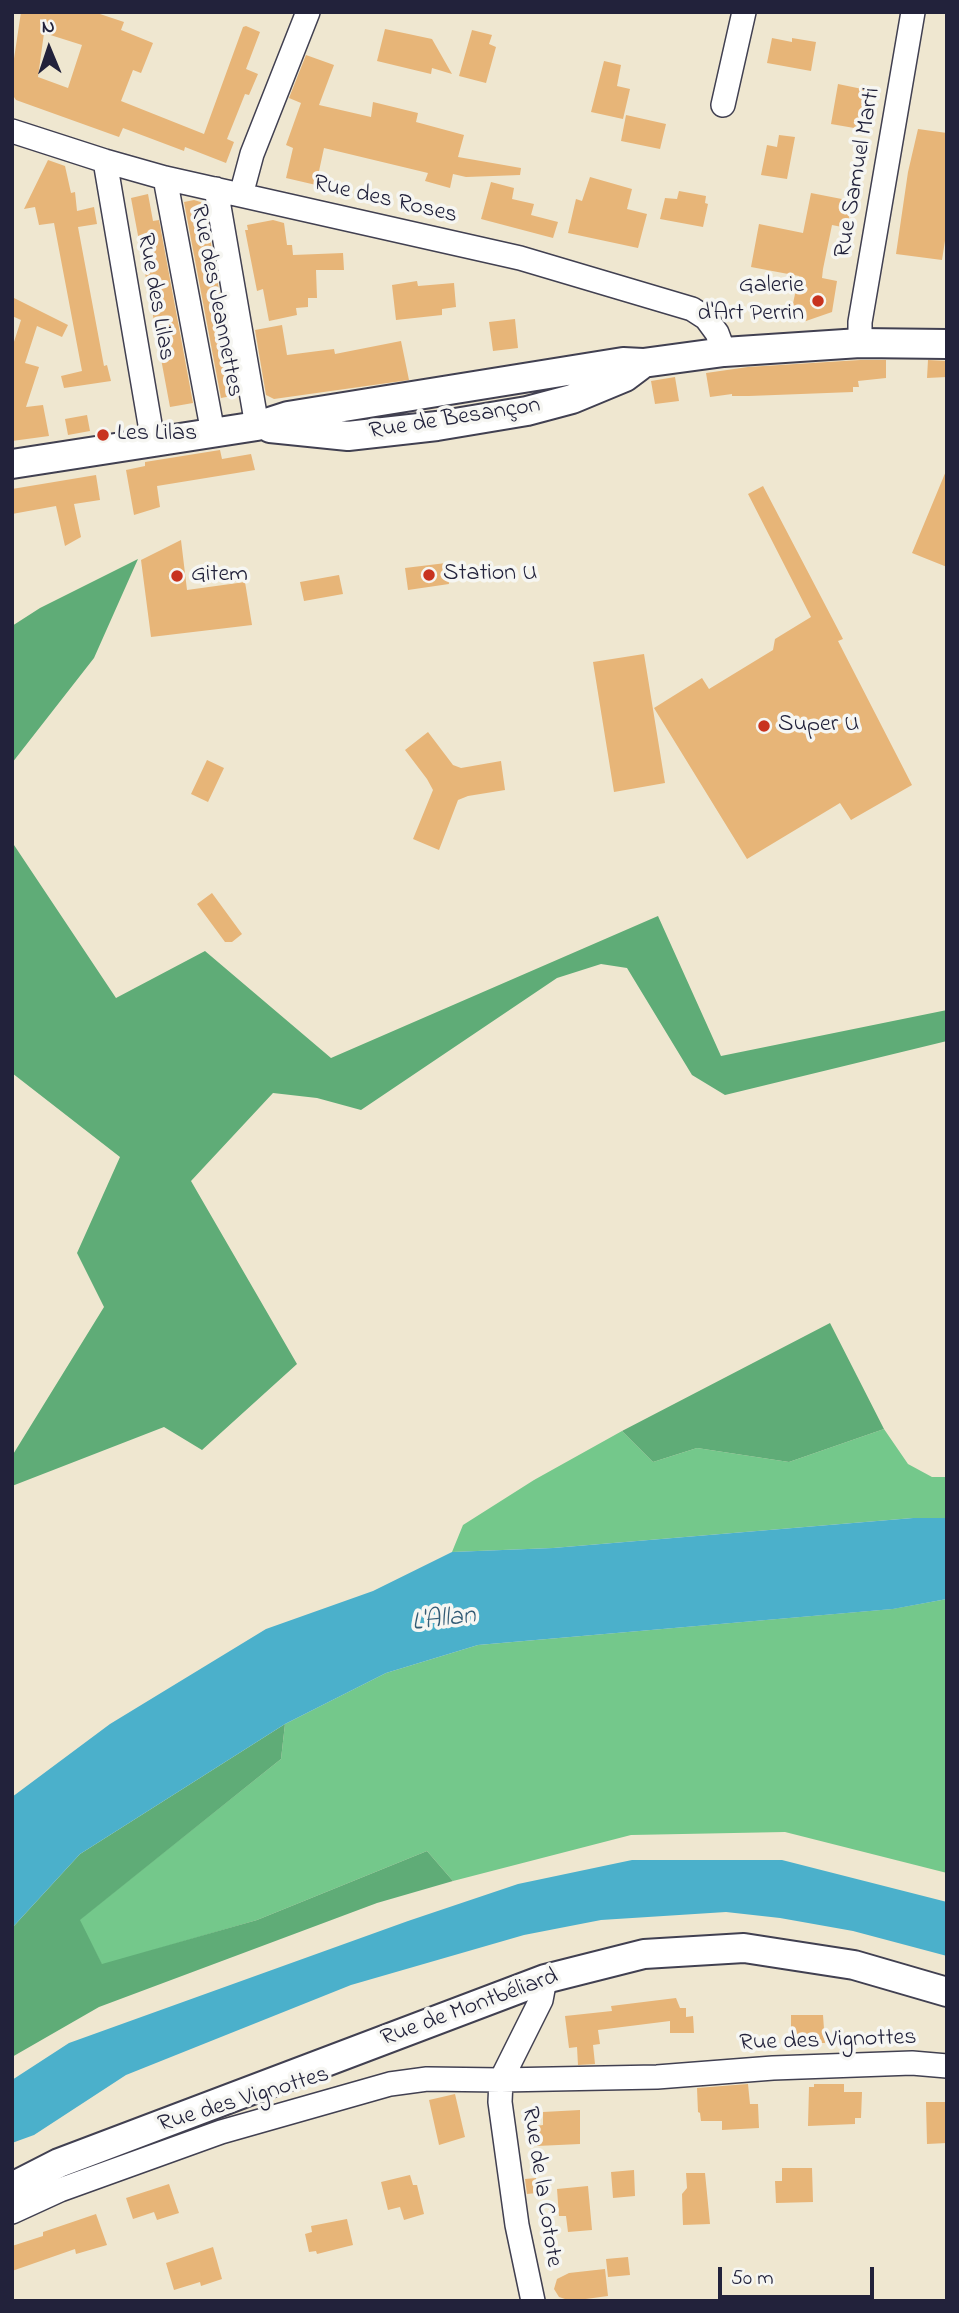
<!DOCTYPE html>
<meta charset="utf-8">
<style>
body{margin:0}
#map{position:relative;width:959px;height:2313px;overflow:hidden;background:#efe7d0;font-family:"Indie Flower",sans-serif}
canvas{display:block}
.frame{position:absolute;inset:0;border:14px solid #22223b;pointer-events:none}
.north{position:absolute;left:14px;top:14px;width:70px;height:70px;-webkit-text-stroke:5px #f6f6f2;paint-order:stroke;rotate:358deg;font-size:19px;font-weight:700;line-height:28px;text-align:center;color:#22223b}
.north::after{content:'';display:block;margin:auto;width:24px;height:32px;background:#22223b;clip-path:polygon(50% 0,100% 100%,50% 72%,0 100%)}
.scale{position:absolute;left:718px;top:2267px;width:156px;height:32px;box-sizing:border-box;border:4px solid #22223b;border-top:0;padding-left:9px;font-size:21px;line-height:24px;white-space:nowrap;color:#22223b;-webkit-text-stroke:5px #f6f6f2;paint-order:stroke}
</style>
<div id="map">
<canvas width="959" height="2313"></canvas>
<div class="frame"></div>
<div class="north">N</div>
<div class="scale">50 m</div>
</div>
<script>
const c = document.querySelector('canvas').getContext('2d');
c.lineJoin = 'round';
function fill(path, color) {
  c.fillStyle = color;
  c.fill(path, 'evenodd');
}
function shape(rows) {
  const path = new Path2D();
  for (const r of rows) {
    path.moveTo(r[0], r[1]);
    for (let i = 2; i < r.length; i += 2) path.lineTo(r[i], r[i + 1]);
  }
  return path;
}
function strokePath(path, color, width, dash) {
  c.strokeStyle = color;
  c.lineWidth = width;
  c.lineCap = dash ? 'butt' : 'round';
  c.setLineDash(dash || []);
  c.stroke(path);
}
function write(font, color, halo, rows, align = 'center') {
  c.font = font + ' "Indie Flower",sans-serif';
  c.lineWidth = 7;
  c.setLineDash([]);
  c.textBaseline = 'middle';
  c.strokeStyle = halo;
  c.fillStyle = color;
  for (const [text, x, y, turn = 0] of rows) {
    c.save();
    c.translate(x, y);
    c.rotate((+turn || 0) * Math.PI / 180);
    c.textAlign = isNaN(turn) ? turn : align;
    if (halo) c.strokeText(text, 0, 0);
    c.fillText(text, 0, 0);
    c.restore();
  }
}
const green = shape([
 [884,1429,908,1464,932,1477,947,1477,947,1518,913,1518,553,1548,452,1552,463,1525,534,1480,622,1431,653,1462,697,1448,789,1462],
 [947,1599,947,1873,785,1832,631,1835,453,1881,427,1851,257,1920,102,1965,79,1920,281,1759,285,1724,386,1673,478,1645,892,1609]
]);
const forest = shape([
 [138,559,94,658,12,763,12,626,40,608],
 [12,842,116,998,205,951,331,1058,658,916,721,1056,947,1010,947,1041,725,1095,692,1075,627,968,601,964,557,978,361,1110,317,1098,273,1093,191,1181,297,1364,202,1450,164,1427,12,1486,12,1456,104,1307,77,1253,120,1157,12,1073],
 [830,1323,884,1429,789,1462,697,1448,653,1462,622,1431],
 [285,1724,281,1759,80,1920,102,1964,257,1920,427,1851,453,1881,377,1903,99,2007,12,2057,12,1928,80,1854]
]);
const water = shape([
 [913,1518,947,1518,947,1599,893,1609,478,1645,386,1673,285,1724,80,1854,12,1928,12,1797,110,1724,266,1629,373,1591,452,1552,553,1548],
 [632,1860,782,1860,947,1902,947,1956,853,1931,780,1918,726,1912,601,1920,524,1935,351,1985,126,2075,34,2135,12,2143,12,2080,69,2043,408,1921,518,1884]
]);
const building = shape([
 [21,12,94,12,124,22,121,30,153,43,141,73,133,70,121,101,204,134,243,27,246,26,260,32,246,69,258,74,249,95,245,94,227,139,234,142,226,163,185,147,184,151,123,128,119,137,16,100,12,94,12,72],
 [44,33,82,45,68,88,38,77],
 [385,29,432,39,452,74,432,68,431,74,377,61],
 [472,30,492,35,489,44,496,47,486,83,459,76],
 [772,38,792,42,792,38,816,42,811,71,767,63],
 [306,55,334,65,319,105,371,117,373,102,418,113,416,122,464,135,458,157,521,168,520,175,466,177,453,174,450,188,425,181,428,173,324,148,316,185,286,178,293,148,286,145,301,103,289,98],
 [604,61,621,65,617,86,630,89,623,119,591,112],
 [838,84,867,90,860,129,831,124],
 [626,115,666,124,660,149,621,141],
 [918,129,947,133,947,228,942,260,896,254,908,172],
 [779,135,795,137,787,179,761,175,767,145,777,147],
 [48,160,65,166,71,193,75,192,77,211,94,207,97,224,78,227,104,366,107,365,111,381,64,388,61,376,82,371,54,223,39,225,35,207,24,209],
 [590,177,632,189,627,209,647,214,638,248,568,233,576,199,582,201],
 [491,182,514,188,512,199,534,204,531,215,558,222,553,238,481,219],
 [679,191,706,196,705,203,708,204,703,227,660,219,665,198,677,199],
 [811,193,852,201,847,228,832,225,823,269,822,278,837,281,832,312,806,321,790,317,799,276,751,267,759,224,803,233],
 [148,194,153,221,159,220,193,403,170,407,131,198],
 [194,200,204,203,237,395,221,398,184,202],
 [273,220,284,223,287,245,292,245,293,255,343,253,344,270,316,270,317,298,308,298,308,307,296,308,297,315,269,321,263,289,257,291,245,230,248,230,247,225],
 [417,281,418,286,454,283,456,307,442,309,442,315,396,320,392,285],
 [12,297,68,325,62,337,37,326,25,363,39,367,26,407,43,405,49,436,12,441,12,348,21,320,12,316],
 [515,319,518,348,493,351,489,322],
 [282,325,287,355,334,349,335,354,401,341,409,380,274,399,266,395,255,330],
 [860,360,886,360,886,378,858,381,859,387,853,387,853,392,749,396,732,396,732,394,710,397,706,373,748,367],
 [928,360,947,361,947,377,927,378],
 [675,377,679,401,655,404,651,381],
 [87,415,90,431,68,435,65,419],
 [220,450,222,459,251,454,255,470,157,486,160,507,134,515,126,470,145,466,145,462],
 [946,471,947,471,947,567,912,553],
 [96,475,100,500,74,504,81,537,65,546,56,506,12,514,12,489],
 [763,486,843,639,838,641,912,785,851,820,840,803,747,859,654,708,702,678,709,689,773,650,775,639,811,617,748,494],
 [181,540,187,590,245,582,252,625,151,637,141,560],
 [446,563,449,584,408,590,405,568],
 [339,575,343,594,304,601,300,582],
 [644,654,665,783,614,792,593,662],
 [428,732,453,765,461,768,501,761,505,790,468,796,458,800,439,850,413,839,433,790,427,779,405,750],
 [207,760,224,768,208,802,191,794],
 [212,893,242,934,232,942,225,942,197,904],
 [676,1998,680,2008,686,2008,686,2017,693,2016,694,2033,670,2033,670,2021,598,2030,600,2044,593,2045,595,2064,578,2065,577,2047,569,2048,565,2016,612,2011,611,2006],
 [791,2015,823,2015,825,2043,791,2043],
 [748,2084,750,2104,758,2104,759,2128,722,2130,722,2121,701,2121,700,2113,698,2112,697,2088],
 [814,2084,844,2084,844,2092,862,2092,861,2118,855,2118,855,2124,808,2126,809,2087,814,2087],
 [455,2094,465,2137,439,2145,429,2100],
 [926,2102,947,2102,947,2143,927,2144],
 [580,2110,580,2144,537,2146,536,2126,543,2125,543,2112],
 [782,2168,812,2168,813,2202,776,2203,775,2181,782,2181],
 [634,2170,635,2196,613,2198,611,2172],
 [686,2173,705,2173,710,2224,683,2225,682,2194,687,2188],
 [410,2175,413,2185,417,2185,424,2214,404,2220,400,2207,388,2210,381,2182],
 [536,2178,537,2193,527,2194,525,2179],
 [169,2184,179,2213,157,2220,154,2212,133,2219,126,2198],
 [588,2186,592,2230,568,2232,566,2216,559,2216,557,2189],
 [96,2214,107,2245,76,2254,75,2249,12,2271,12,2246,43,2236,43,2232],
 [347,2219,353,2245,317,2254,316,2251,309,2252,305,2234,312,2232,311,2226],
 [213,2247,222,2279,201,2286,200,2282,174,2290,166,2263],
 [628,2257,630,2275,608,2277,606,2259],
 [605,2269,608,2296,571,2301,559,2297,554,2289,557,2279,569,2273]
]);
const minor = shape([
 [723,105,744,12],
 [12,131,105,161,165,178,520,258,692,309,706,318,717,333,724,352],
 [105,161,153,442],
 [165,178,213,433],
 [216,189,257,426],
 [241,195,252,154,308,12],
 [860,343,860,322,913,12],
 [12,2212,60,2190,221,2132,390,2084,427,2079,501,2080,657,2077,773,2068,912,2063,947,2066],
 [533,2301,517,2225,500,2102,501,2080,541,2000,545,1979]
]);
const major = shape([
 [270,428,348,436,437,426,527,411,572,399,625,377,641,365],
 [12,464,257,426,288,416,623,362,643,363,724,352,860,343,947,344],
 [12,2187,59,2163,545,1979,644,1954,744,1948,854,1965,947,1992]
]);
const markers = [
 [818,301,7,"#c8321e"],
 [103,435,7,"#c8321e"],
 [429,575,7,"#c8321e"],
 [177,576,7,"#c8321e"],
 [764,726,7,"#c8321e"]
];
const streetNames = [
 ["Rue Samuel Marti",859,173,-80],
 ["Rue des Roses",385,201,13],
 ["Rue des Lilas",154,297,80],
 ["Rue des Jeannettes",215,301,79],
 ["Rue de Besançon",455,420,-9],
 ["Rue de Montbéliard",470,2009,-20],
 ["Rue des Vignottes",828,2042,-2],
 ["Rue des Vignottes",244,2101,-17],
 ["Rue de la Cotote",540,2187,81]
];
const poiNames = [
 ["Galerie",804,287,"right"],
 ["d'Art Perrin",804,315,"right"],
 ["Les Lilas",117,435],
 ["Station U",443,575],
 ["Gitem",191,576],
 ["Super U",778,726]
];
const waterNames = [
 ["L'Allan",444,1621,-7]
];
fill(green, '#74c88b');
fill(forest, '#5fac77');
fill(water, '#4bb0cb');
fill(building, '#e7b578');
strokePath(minor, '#414051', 26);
strokePath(major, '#414051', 32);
strokePath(minor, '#fff', 23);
strokePath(major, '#fff', 28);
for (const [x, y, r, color] of markers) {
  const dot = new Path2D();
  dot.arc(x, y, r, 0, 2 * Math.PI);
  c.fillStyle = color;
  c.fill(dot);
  strokePath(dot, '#f6f6f2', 2.5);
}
write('24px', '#22223b', '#f6f6f2', streetNames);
write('24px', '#22223b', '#f6f6f2', poiNames, 'left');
write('italic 26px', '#325b75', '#f6f6f2', waterNames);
</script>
